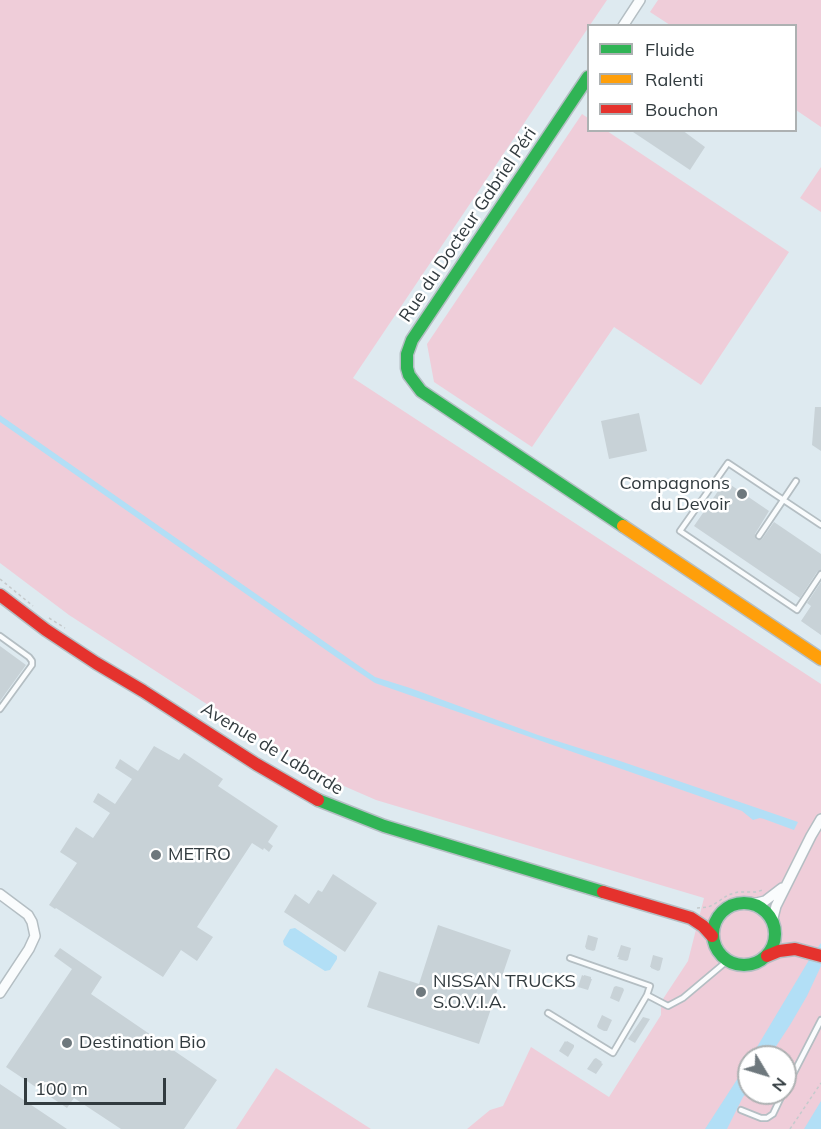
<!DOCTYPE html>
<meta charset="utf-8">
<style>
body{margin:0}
#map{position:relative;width:821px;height:1129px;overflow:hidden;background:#deeaf0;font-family:Mulish,sans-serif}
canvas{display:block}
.legend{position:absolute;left:587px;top:24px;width:210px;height:108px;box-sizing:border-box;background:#fff;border:2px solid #adb1b2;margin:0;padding:8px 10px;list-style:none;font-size:18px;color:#323b3f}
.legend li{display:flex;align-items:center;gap:12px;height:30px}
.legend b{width:30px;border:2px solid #adb1b2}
.north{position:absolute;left:737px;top:1045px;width:60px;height:60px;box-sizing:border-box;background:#fff;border:2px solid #adb1b2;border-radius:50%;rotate:128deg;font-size:16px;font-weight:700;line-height:24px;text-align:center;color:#323b3f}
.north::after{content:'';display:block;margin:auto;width:21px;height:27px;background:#6e787d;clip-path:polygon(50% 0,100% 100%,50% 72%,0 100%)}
.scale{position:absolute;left:24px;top:1078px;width:142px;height:27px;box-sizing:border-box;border:3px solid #323b3f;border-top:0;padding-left:8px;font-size:18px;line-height:21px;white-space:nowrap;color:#323b3f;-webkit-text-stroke:4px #fff;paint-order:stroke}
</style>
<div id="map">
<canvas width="821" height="1129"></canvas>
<ul class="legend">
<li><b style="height:8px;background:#30b455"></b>Fluide</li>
<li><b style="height:8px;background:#ff9f0a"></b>Ralenti</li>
<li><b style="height:8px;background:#e5322d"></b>Bouchon</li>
</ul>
<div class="north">N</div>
<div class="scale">100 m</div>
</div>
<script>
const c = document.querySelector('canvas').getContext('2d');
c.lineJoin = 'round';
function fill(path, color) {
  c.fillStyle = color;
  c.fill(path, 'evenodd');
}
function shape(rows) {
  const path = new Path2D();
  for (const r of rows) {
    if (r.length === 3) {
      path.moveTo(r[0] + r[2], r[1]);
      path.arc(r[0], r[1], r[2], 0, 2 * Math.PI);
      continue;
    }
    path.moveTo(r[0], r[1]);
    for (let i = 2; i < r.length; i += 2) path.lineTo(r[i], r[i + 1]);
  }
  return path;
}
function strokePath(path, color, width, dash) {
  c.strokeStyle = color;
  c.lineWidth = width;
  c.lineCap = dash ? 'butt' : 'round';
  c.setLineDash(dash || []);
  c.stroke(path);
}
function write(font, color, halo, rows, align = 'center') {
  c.font = font + ' Mulish,sans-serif';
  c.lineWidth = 5;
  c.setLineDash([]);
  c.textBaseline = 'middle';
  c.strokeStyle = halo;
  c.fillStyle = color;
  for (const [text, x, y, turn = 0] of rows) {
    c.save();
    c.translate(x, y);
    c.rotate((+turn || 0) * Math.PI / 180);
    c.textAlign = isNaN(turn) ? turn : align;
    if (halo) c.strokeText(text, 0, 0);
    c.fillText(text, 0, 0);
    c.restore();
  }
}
const green = shape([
 [0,0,607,0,590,25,588,26,588,28,353,378,821,684,821,1129,467,1129,490,1110,503,1106,531,1047,609,1097,661,1015,661,1002,688,961,704,898,376,800,321,776,253,734,69,615,0,563],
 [749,1057,785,1057,785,1093,749,1093],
 [658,0,821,0,821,127,796,110,796,26,670,25,650,12],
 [582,114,588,118,588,130,607,131,789,252,701,385,614,327,532,447,434,382,427,344],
 [821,167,821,212,800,198],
 [276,1068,371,1129,236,1129]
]);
const water = shape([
 [0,415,375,677,410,688,538,735,620,761,798,822,794,830,764,819,760,818,753,820,742,811,375,683,336,657,0,422],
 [295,928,337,956,337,959,330,970,325,971,284,945,283,941,290,929],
 [821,943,821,966,807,996,790,1025,769,1057,751,1057,809,960],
 [749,1061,749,1092,748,1091,743,1097,727,1129,705,1129],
 [821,1101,821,1129,804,1129]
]);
const building = shape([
 [630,130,682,130,705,147,690,170],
 [815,407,821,407,821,451,812,445],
 [639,413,647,451,609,459,601,421],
 [725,481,769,511,755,534,756,539,759,540,762,539,774,522,821,554,821,570,817,572,800,598,694,526],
 [821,582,821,635,801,621,811,606,807,603],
 [0,646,26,665,0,701],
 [154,746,179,760,184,753,223,779,218,786,278,826,268,842,273,846,269,852,264,848,263,850,252,843,197,927,213,937,197,961,181,950,163,977,56,908,55,909,49,905,77,863,60,852,76,827,93,838,110,813,93,802,98,793,115,804,132,779,115,768,120,759,138,771],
 [333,874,377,903,345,952,284,912,295,894,309,904,318,890,322,892],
 [438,925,511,950,479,1044,367,1007,379,971,419,984],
 [588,935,598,938,595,950,593,951,586,949,586,948,585,947],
 [621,945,631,948,628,960,626,961,618,959,619,957,617,957],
 [60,948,102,977,91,994,217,1080,184,1129,121,1129,74,1098,67,1108,6,1067,72,969,54,956],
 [653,955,663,958,660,970,658,971,651,968,651,967,650,967],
 [582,975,584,976,584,975,591,977,591,979,592,979,588,990,578,987],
 [616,986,623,988,624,990,619,1002,610,998,614,987],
 [602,1015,612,1020,607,1031,604,1031,598,1028,597,1026],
 [643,1017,650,1019,635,1043,628,1039],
 [565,1041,566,1042,567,1041,574,1045,574,1047,568,1057,559,1051],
 [596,1058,602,1062,601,1063,603,1064,596,1074,587,1069,594,1059],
 [0,1084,67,1129,0,1129]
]);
const path = shape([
 [0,579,33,606],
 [49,618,65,628],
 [697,908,708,907,713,905,728,895,738,892,756,892,763,890],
 [790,1129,821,1083]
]);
const lane = shape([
 [821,525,728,463,680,531,797,610,821,574],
 [759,536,796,481],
 [0,636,29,657,32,661,32,665,0,709],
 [570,958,650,986,647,995],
 [548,1013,613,1053,647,995,668,1006,683,998,727,961],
 [785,1090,821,1020],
 [741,1110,761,1118,767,1118,773,1114,783,1093]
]);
const street = shape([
 [623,26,640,0],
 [0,894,28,915,32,922,35,936,29,949,0,993],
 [752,904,765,901,782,888],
 [772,922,776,906,811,836,821,819]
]);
const fast = shape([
 [588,77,412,340,407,354,407,368,409,375,421,391,623,526],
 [318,800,384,826,603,892],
 [744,934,31]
]);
const slow = shape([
 [623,526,821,659]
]);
const jam = shape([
 [0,595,46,630,96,663,143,691,256,764,318,800],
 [603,892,691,918,703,926,712,936],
 [767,956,779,951,795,949,821,956]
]);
const markers = [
 [742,494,6,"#6e787d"],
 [156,855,6,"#6e787d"],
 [421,992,6,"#6e787d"],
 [67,1043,6,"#6e787d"]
];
const streetNames = [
 ["Rue du Docteur Gabriel Péri",468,225,-56],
 ["Avenue de Labarde",272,749,31]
];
const poiNames = [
 ["Compagnons",730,484,"right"],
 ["du Devoir",730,505,"right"],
 ["METRO",168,855],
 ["NISSAN TRUCKS",433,982],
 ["S.O.V.I.A.",433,1003],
 ["Destination Bio",79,1043]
];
fill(green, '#efcdd9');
fill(water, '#b2dff6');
fill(building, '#c8d2d7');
strokePath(lane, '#b4bec3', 8);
strokePath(street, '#b4bec3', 12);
strokePath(fast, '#b4bec3', 15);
strokePath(slow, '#b4bec3', 15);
strokePath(jam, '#b4bec3', 15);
strokePath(path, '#c4cacc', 1.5, [3, 3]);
strokePath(lane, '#fafcfd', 4.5);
strokePath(street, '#fafcfd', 9);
strokePath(fast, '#30b455', 12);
strokePath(slow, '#ff9f0a', 12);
strokePath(jam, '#e5322d', 12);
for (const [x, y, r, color] of markers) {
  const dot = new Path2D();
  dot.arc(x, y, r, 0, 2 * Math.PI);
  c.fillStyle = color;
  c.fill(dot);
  strokePath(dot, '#fff', 2);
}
write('18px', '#323b3f', '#fff', streetNames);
write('18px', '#323b3f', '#fff', poiNames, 'left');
</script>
